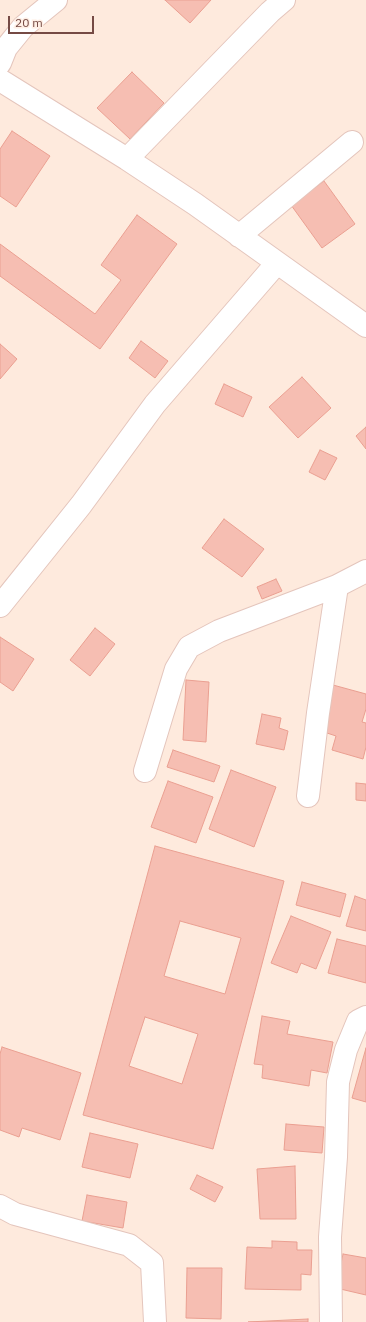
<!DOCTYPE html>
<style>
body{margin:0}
#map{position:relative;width:366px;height:1322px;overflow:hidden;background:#feeadd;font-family:"IBM Plex Sans",sans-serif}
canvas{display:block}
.scale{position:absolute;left:8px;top:16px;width:86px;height:18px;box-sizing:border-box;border:2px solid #754a44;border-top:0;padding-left:5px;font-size:12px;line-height:14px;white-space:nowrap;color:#754a44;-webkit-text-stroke:3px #ffefe5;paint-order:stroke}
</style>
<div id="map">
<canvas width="366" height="1322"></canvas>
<div class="scale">20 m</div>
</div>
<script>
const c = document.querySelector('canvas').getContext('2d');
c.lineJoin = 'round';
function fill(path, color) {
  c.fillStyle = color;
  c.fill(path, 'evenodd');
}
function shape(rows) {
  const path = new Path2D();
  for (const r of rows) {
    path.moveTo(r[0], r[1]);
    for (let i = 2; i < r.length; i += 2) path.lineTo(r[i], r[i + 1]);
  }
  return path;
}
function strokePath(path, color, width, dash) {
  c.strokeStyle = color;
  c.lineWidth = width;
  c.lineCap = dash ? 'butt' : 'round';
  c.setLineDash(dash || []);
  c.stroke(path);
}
const building = shape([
 [165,0,211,0,190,23,165,0],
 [132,72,164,103,130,139,97,108,132,72],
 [12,131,50,156,16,207,0,196,0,149,12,131],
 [324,181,355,224,322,248,291,205,324,181],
 [137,215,177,244,100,349,0,276,0,244,95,314,121,280,101,265,137,215],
 [141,341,168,361,155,378,129,358,141,341],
 [0,344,17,359,0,379,0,344],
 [302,377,331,408,298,438,269,407,302,377],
 [224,384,252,397,243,417,215,404,224,384],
 [366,427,366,449,356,436,366,427],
 [320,450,337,458,325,480,309,472,320,450],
 [224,519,264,549,242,577,202,548,224,519],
 [276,579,282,591,262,599,257,587,276,579],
 [95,628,115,644,90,676,70,660,95,628],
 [0,637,34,659,13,691,0,682,0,637],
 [186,680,209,682,206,742,183,740,186,680],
 [333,685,366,694,366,709,362,722,366,723,366,747,363,759,332,750,336,736,321,731,333,685],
 [262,714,281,718,279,728,288,731,284,750,256,744,262,714],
 [173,750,220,766,214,782,167,767,173,750],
 [231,770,276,787,254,847,209,829,231,770],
 [168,781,213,797,196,843,151,827,168,781],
 [356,783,366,784,366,801,356,800,356,783],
 [155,846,284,881,213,1149,83,1115,155,846],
 [180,921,241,938,225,994,164,976,180,921],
 [145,1017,198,1034,182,1084,129,1066,145,1017],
 [302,882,346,894,340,917,296,905,302,882],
 [355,896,366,900,366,931,346,926,355,896],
 [291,916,331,932,316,969,301,963,297,973,271,963,291,916],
 [337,939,366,946,366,983,328,973,337,939],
 [262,1016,290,1021,287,1034,333,1042,327,1073,311,1070,309,1086,262,1078,263,1065,254,1064,262,1016],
 [2,1047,81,1073,60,1140,22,1128,19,1137,0,1130,0,1054,2,1047],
 [366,1048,366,1102,352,1098,366,1048],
 [286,1124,324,1127,322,1153,284,1150,286,1124],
 [90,1133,138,1144,130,1178,82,1167,90,1133],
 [295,1166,296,1219,260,1219,257,1169,295,1166],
 [197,1175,223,1187,215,1202,190,1189,197,1175],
 [87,1195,127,1202,123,1228,82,1221,87,1195],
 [272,1241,297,1242,297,1250,312,1250,311,1275,301,1274,301,1290,245,1289,247,1247,272,1248,272,1241],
 [343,1254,366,1258,366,1295,336,1288,343,1254],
 [187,1268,222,1268,221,1319,186,1318,187,1268],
 [308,1319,308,1322,248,1322,308,1319]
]);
const minor = shape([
 [0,63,6,48,23,27,56,0],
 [0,80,127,159,195,204,366,326],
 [127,159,270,12,284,0],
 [239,236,352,142],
 [0,606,81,505,155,404,277,263],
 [145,771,176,669,189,647,219,631,337,586,366,571],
 [308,796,318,713,337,586],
 [0,1206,15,1214,129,1245,152,1263,155,1322],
 [331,1322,330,1237,336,1157,338,1082,346,1050,358,1021,366,1017]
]);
fill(building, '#f6beb2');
strokePath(building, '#ea9f91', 1);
strokePath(minor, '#e4c5bc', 24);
strokePath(minor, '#fff', 22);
</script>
